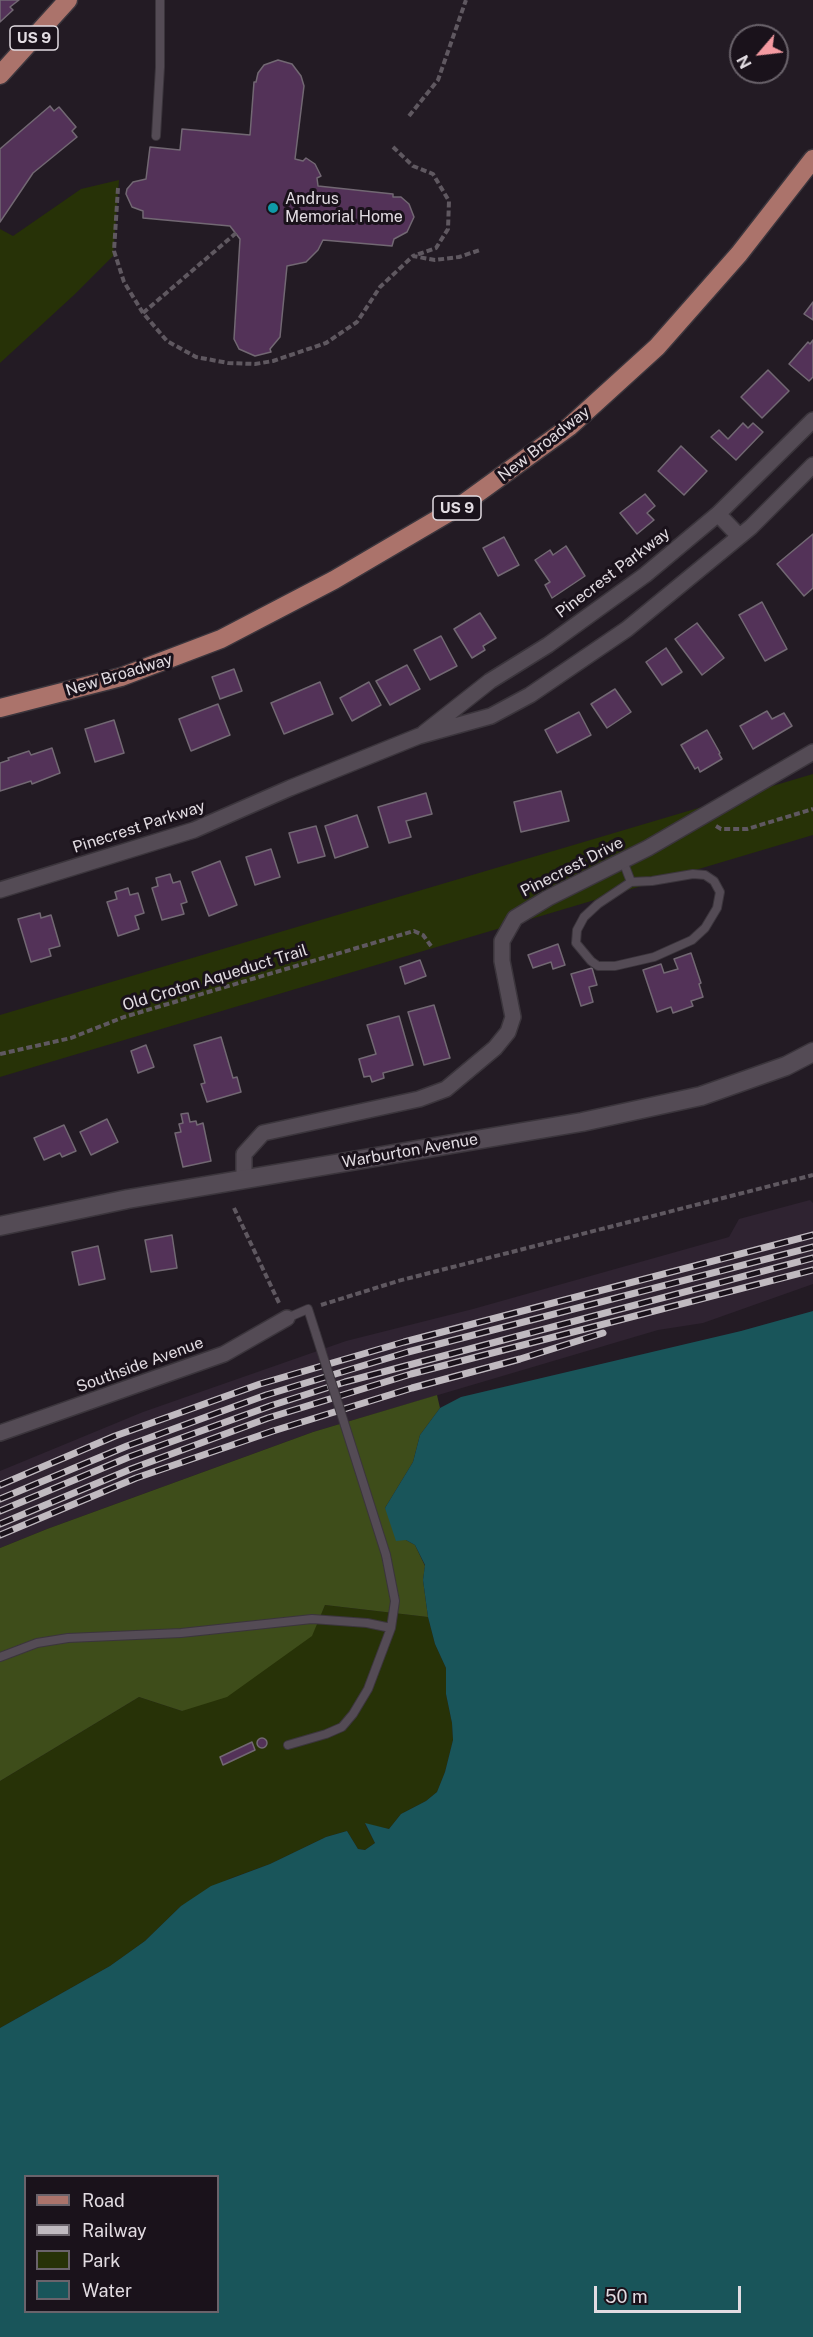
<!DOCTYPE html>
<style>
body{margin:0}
#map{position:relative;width:813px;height:2337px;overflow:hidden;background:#231b24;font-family:"Public Sans",sans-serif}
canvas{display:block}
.legend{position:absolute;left:24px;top:2175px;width:195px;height:138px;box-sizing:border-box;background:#1a121b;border:2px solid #6a636b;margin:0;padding:8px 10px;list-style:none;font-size:18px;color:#e2dce2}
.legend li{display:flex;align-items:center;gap:12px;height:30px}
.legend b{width:30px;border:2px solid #6a636b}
.north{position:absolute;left:729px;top:24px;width:60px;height:60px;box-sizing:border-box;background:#1a121b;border:2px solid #6a636b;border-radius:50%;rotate:242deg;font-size:16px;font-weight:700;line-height:24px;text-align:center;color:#e2dce2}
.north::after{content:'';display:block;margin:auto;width:21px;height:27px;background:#f49aa1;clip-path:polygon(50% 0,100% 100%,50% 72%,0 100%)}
.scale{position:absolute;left:594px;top:2286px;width:147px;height:27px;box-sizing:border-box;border:3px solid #e2dce2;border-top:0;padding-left:8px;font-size:18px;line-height:21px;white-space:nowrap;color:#e2dce2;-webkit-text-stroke:4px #1a121b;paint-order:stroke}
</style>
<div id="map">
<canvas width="813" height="2337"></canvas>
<ul class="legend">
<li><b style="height:8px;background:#ab736b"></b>Road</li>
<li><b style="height:8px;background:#c0bac0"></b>Railway</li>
<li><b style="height:16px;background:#273207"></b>Park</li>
<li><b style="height:16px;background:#19555a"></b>Water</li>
</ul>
<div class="north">N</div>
<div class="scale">50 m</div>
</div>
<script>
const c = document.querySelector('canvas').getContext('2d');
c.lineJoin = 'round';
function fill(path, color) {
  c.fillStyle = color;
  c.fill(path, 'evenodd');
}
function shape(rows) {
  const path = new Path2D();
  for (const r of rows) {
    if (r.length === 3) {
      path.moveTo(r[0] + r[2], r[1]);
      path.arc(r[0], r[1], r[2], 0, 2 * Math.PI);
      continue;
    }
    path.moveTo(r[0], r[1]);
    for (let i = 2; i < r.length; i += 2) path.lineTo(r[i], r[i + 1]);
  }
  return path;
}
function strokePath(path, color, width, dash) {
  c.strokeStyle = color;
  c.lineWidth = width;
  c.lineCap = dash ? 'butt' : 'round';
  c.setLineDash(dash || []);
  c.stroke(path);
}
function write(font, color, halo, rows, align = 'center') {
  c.font = font + ' "Public Sans",sans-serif';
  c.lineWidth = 6;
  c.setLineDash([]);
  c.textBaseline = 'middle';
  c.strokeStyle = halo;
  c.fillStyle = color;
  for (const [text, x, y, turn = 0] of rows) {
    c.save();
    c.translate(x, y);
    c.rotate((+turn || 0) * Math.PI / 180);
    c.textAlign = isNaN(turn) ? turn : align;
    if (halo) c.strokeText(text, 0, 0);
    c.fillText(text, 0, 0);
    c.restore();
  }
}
const built = shape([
 [810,1200,813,1203,813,1284,703,1323,658,1330,313,1432,47,1529,0,1548,0,1471,143,1412,346,1341,473,1309,729,1237,739,1219]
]);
const green = shape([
 [119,180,113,256,74,295,0,363,0,229,13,236,81,189],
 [813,774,813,835,0,1077,0,1015],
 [325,1605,428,1617,435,1644,446,1668,446,1694,452,1723,453,1740,445,1772,437,1792,426,1801,401,1814,389,1829,365,1824,375,1843,365,1850,358,1849,347,1831,326,1837,270,1864,229,1879,181,1906,145,1941,110,1966,0,2028,0,1781,139,1697,182,1711,311,1636]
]);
const forest = shape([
 [437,1395,440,1408,420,1435,413,1462,385,1508,406,1540,415,1545,425,1566,423,1580,428,1617,325,1605,312,1636,227,1697,182,1711,139,1697,0,1781,0,1548,47,1529,313,1432]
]);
const water = shape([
 [813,1311,813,2337,0,2337,0,2028,110,1966,145,1941,181,1906,211,1886,270,1864,326,1837,347,1831,358,1849,365,1850,375,1843,365,1823,389,1829,401,1814,426,1801,437,1792,445,1772,453,1740,452,1723,446,1694,446,1668,435,1644,428,1617,423,1580,425,1565,415,1545,406,1540,396,1541,385,1508,413,1462,420,1435,440,1408,461,1397,741,1331],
 [26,2176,218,2176,218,2312,26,2312]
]);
const building = shape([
 [0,0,19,0,10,7,13,10,0,22,0,0],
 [278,60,292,64,301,76,304,86,295,159,303,161,306,158,315,164,321,176,317,178,318,186,393,194,393,197,401,197,409,204,414,217,407,232,394,239,392,246,323,240,318,250,306,262,287,266,280,337,270,349,271,352,255,356,239,349,234,339,240,239,230,226,143,218,143,211,132,207,126,194,127,189,133,182,146,179,150,147,180,150,182,129,250,135,254,82,256,82,258,73,264,65,278,60],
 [50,106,54,111,59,107,76,127,72,131,77,137,33,173,0,222,0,149,50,106],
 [813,302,813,320,804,314,813,302],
 [813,340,813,377,809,381,789,364,808,342,810,344,813,340],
 [768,370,789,391,762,418,741,397,768,370],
 [743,423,748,428,753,423,763,432,736,460,711,437,719,430,728,439,743,423],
 [681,446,707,471,684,495,658,471,681,446],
 [645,494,655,506,647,513,654,520,637,534,620,513,645,494],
 [813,534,813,588,804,596,777,564,813,534],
 [504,537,519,565,498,576,483,548,504,537],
 [566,546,585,576,552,598,545,585,550,582,535,560,550,550,553,555,566,546],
 [762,602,787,649,765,661,739,615,762,602],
 [480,613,496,638,483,646,485,650,472,658,454,629,480,613],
 [697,623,724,658,702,675,675,639,697,623],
 [441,636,457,666,430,680,414,650,441,636],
 [666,648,682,672,662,685,646,662,666,648],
 [407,665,420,689,390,705,376,681,407,665],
 [234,669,242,691,220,699,212,677,234,669],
 [320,682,333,714,284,734,271,703,320,682],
 [369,682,381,705,352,721,340,698,369,682],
 [615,689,631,712,607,728,591,704,615,689],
 [218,704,230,735,191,751,179,719,218,704],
 [767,711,772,719,784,713,792,726,753,749,740,726,767,711],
 [579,712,591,735,557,753,545,730,579,712],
 [114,720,124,753,95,762,85,729,114,720],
 [707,730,720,753,719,754,722,759,700,772,698,767,695,769,681,745,707,730],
 [52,748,60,773,32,784,31,781,0,791,0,763,9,760,8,758,29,751,31,755,52,748],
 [561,791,569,821,521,832,514,802,561,791],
 [426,793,432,814,406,821,411,837,389,843,378,807,426,793],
 [357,815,368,847,335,858,325,826,357,815],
 [316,826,325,856,298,863,289,833,316,826],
 [271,849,280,877,255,885,246,857,271,849],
 [220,861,237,905,209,916,192,872,220,861],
 [170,874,173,883,180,881,187,902,181,904,184,914,162,920,152,888,158,886,156,878,170,874],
 [128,888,130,895,138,893,144,913,135,916,139,929,118,936,107,902,117,899,115,892,128,888],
 [40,913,41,918,51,915,60,946,49,949,51,956,31,962,18,919,40,913],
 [558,944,565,965,553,969,551,962,533,968,528,955,558,944],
 [691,953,701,983,699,984,703,997,691,1001,693,1006,673,1013,671,1007,657,1012,643,970,661,964,664,973,678,969,674,959,691,953],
 [420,960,426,976,405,984,400,967,420,960],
 [592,968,597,985,589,987,593,1002,581,1006,571,974,592,968],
 [434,1005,450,1058,424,1065,408,1012,434,1005],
 [399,1016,413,1065,383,1073,384,1078,372,1082,370,1076,364,1077,359,1059,376,1054,367,1025,399,1016],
 [221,1037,233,1078,237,1077,241,1092,207,1102,201,1084,205,1083,194,1045,221,1037],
 [146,1045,154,1067,138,1073,131,1051,146,1045],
 [188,1113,190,1122,196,1121,197,1125,203,1123,211,1161,183,1167,175,1133,181,1132,179,1124,183,1123,181,1114,188,1113],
 [107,1119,118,1142,91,1155,80,1132,107,1119],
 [64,1125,76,1151,62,1157,60,1153,44,1160,34,1138,64,1125],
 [172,1235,177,1268,151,1272,145,1240,172,1235],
 [98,1246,105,1279,79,1285,72,1252,98,1246],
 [262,1743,5],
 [252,1742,255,1750,223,1765,220,1757,252,1742]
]);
const path = shape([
 [409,116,438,80,466,0],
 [393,147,413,166,433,174,449,201,448,229,436,248,413,256],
 [118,188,114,251,124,282,143,313,167,341,196,357,228,363,255,364,273,361,326,343,357,322,380,287,413,256,435,260,459,257,480,250],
 [143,313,236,233],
 [716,826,721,829,747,829,813,809],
 [0,1054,71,1038,124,1017,414,931,423,935,431,946],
 [234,1208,280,1305],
 [321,1305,398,1281,813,1175]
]);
const lane = shape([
 [156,136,160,67,160,0],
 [623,861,631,882,652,881,693,874,705,875,714,881,720,892,717,908,705,928,692,940,654,957,615,966,598,966,591,961,576,943,577,930,584,917,598,904,631,882],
 [287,1318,308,1309,316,1334],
 [0,1657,37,1643,68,1638,181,1633,312,1619,367,1623,391,1628],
 [288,1745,326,1734,342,1727,353,1714,368,1689,391,1628,395,1601,386,1555]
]);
const street = shape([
 [718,514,739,536],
 [424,733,490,681,548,645,645,575,718,514,813,420],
 [0,890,194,830,290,788,419,736,491,716,530,695,627,629,751,527,813,465],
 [244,1179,244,1154,263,1133,419,1099,446,1089,495,1048,508,1032,513,1017,502,961,502,941,515,918,548,898,648,848,813,752],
 [0,1433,224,1354,287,1318]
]);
const secondary = shape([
 [0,1226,128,1199,582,1122,701,1096,786,1066,813,1052]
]);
const primary = shape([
 [0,75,68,0],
 [0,708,121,677,221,639,334,580,460,506,569,427,657,347,739,254,813,159]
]);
const rail = shape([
 [0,1485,115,1436,260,1384,404,1342,813,1235],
 [0,1499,127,1446,266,1395,408,1352,813,1247],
 [0,1511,129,1457,270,1406,345,1382,813,1258],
 [0,1524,131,1469,268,1418,411,1374,813,1270],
 [0,1535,136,1478,273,1431,412,1388,520,1359,603,1333]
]);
const laneBridge = shape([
 [316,1334,386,1555]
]);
const markers = [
 [273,208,6,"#0f9aa8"]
];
const shields = [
 [34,38,48],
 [457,508,48]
];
const shieldNames = [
 ["US 9",34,38],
 ["US 9",457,508]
];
const poiNames = [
 ["Andrus",285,199],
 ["Memorial Home",285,217]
];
const streetNames = [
 ["New Broadway",544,444,-38],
 ["Pinecrest Parkway",613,573,-37],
 ["New Broadway",119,675,-17],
 ["Pinecrest Parkway",139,827,-18],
 ["Pinecrest Drive",572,867,-27],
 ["Old Croton Aqueduct Trail",215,978,-17],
 ["Warburton Avenue",410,1151,-10],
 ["Southside Avenue",140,1365,-20]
];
fill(built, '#2f2331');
fill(green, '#273207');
fill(forest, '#3e4d1a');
fill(water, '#19555a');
fill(building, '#533258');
strokePath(building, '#726873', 1.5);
strokePath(lane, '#3b353c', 10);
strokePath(street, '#3b353c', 18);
strokePath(secondary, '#3b353c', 21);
strokePath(primary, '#3b353c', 21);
strokePath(path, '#5f5860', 4, [6, 3]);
strokePath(lane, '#544b55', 8);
strokePath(street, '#544b55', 15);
strokePath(secondary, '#544b55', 18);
strokePath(primary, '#ab736b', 18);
strokePath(rail, '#c0bac0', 7);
strokePath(rail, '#1a121b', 4.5, [14]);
strokePath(laneBridge, '#3b353c', 10, []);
strokePath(laneBridge, '#544b55', 8);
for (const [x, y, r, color] of markers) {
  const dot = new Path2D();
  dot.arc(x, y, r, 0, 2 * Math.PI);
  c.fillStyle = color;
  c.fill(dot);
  strokePath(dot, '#1a121b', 2);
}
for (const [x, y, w] of shields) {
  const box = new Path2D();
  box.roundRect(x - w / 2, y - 12, w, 24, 4.5);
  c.fillStyle = '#1a121b';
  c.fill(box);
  strokePath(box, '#e2dce2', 1.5);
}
write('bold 15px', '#e2dce2', null, shieldNames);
write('16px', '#e2dce2', '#1a121b', poiNames, 'left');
write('16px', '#e2dce2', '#1a121b', streetNames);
</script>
